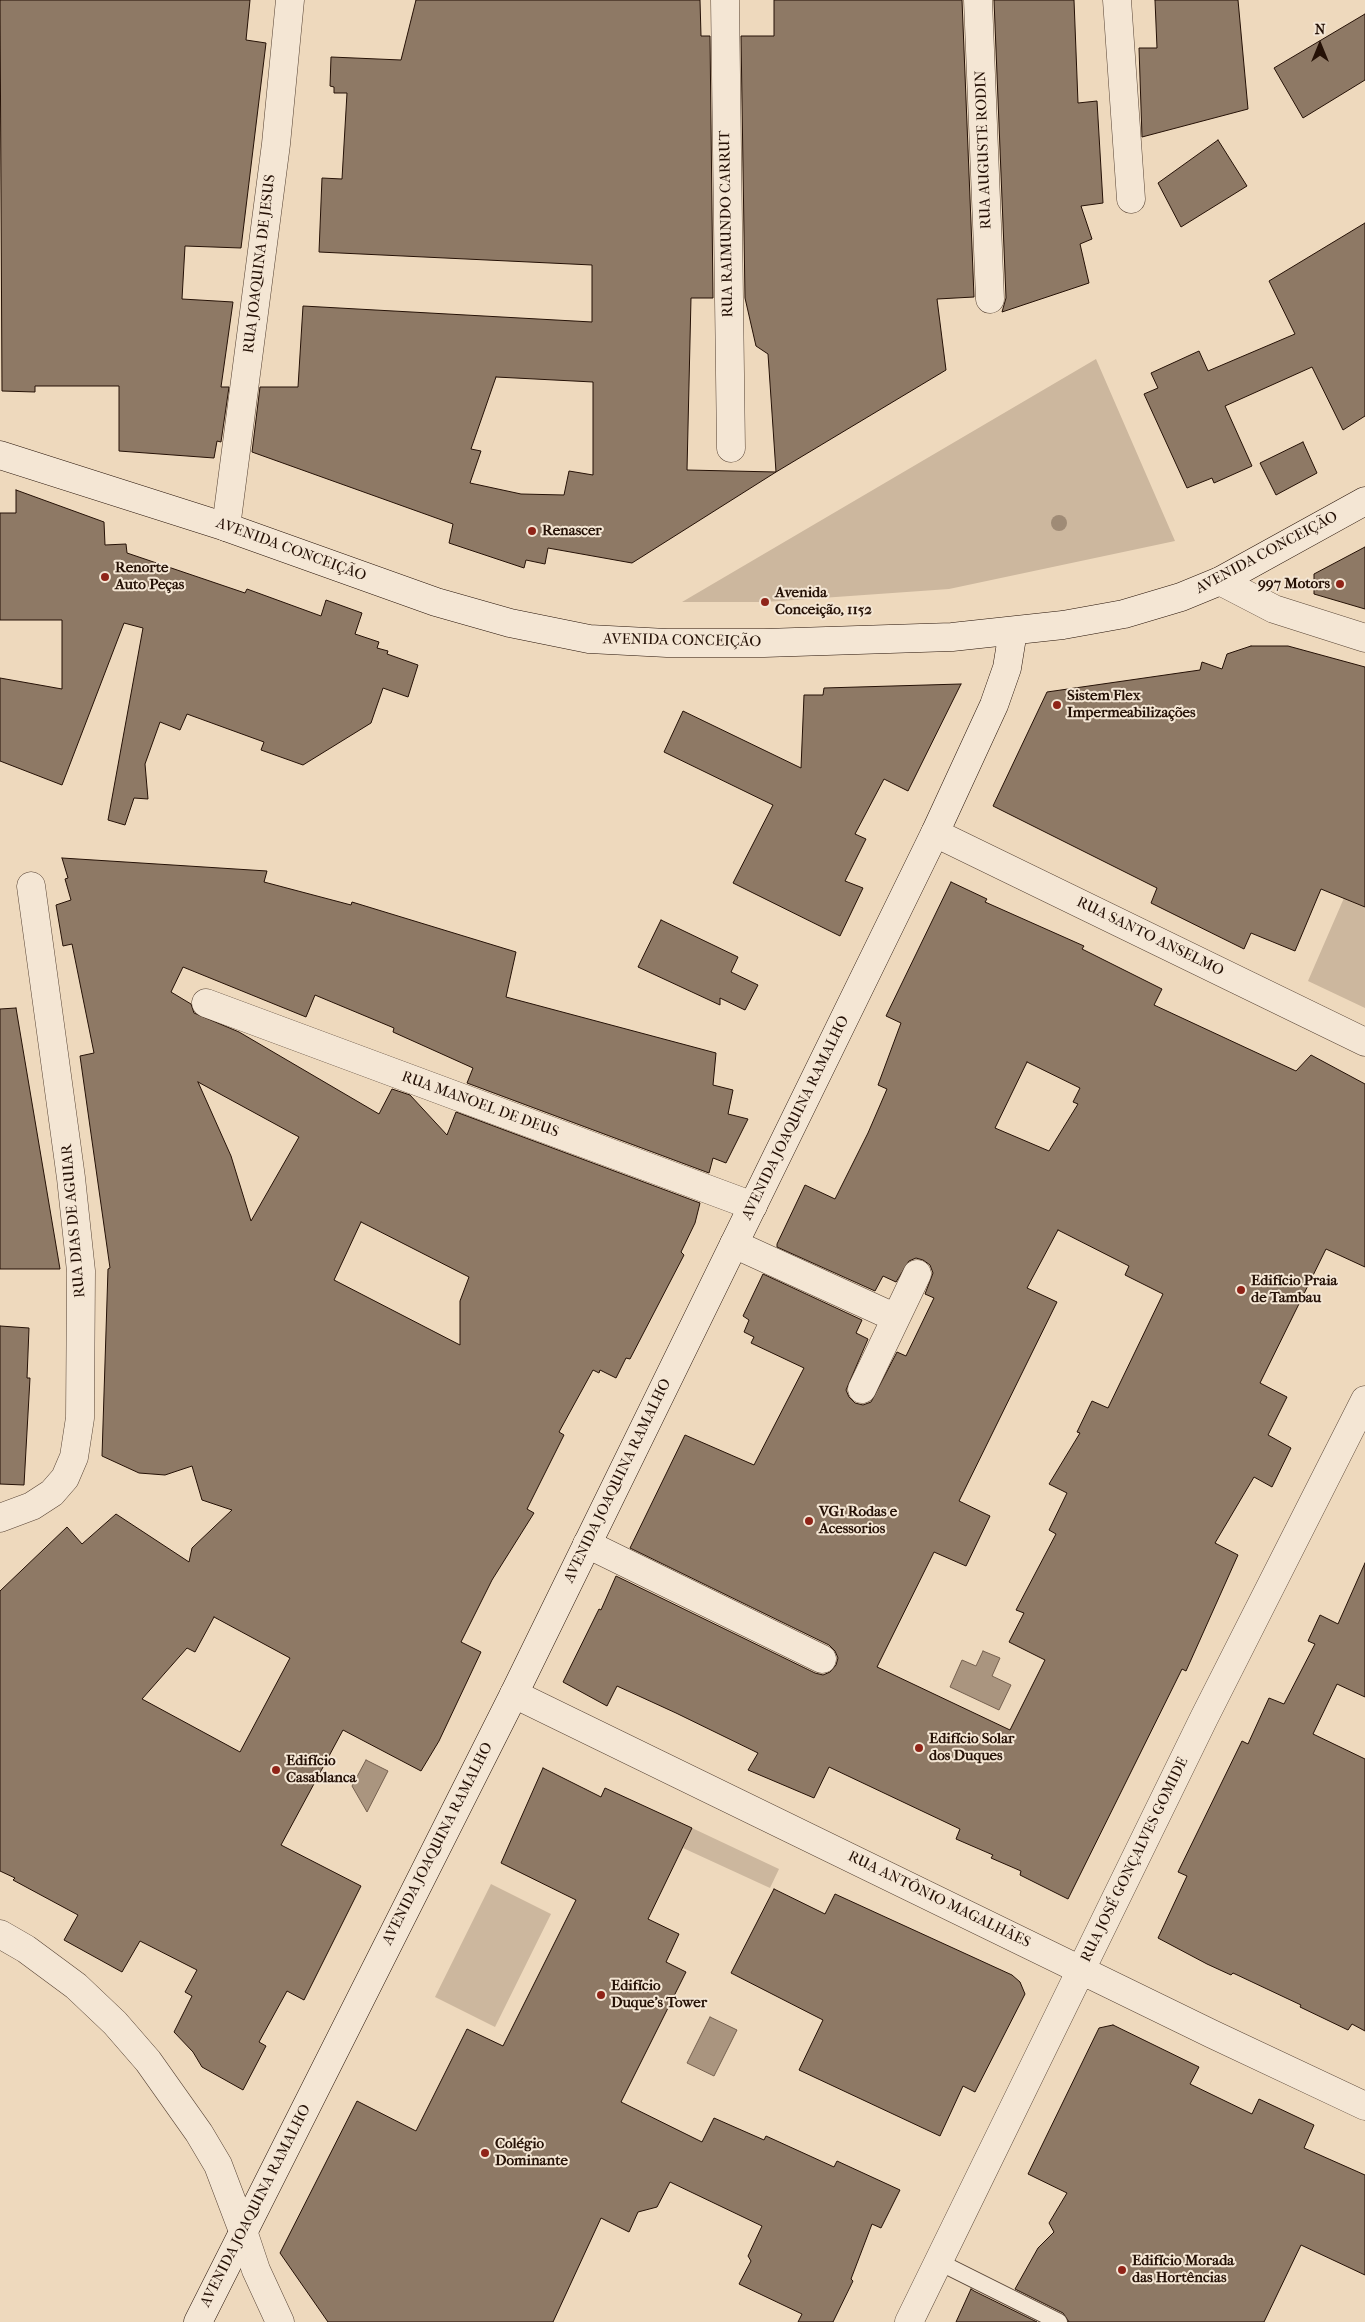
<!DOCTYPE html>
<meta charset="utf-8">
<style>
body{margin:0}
#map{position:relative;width:1365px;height:2322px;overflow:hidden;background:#eed9bd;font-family:"IM FELL French Canon",serif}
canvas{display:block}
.north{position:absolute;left:1295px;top:20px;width:50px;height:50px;-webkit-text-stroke:4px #f4e6d4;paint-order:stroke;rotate:0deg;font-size:14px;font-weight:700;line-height:20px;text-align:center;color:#251106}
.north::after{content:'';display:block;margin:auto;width:18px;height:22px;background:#251106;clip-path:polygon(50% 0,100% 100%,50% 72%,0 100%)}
</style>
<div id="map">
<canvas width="1365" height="2322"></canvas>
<div class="north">N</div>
</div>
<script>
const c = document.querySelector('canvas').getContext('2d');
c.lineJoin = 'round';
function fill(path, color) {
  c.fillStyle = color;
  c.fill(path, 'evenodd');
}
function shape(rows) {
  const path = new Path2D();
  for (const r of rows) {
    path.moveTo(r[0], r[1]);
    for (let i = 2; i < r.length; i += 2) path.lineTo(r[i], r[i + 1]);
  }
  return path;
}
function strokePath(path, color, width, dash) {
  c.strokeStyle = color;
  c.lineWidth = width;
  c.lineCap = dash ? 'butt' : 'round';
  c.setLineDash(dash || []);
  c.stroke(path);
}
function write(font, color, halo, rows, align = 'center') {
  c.font = font + ' "IM FELL French Canon",serif';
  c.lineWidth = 4;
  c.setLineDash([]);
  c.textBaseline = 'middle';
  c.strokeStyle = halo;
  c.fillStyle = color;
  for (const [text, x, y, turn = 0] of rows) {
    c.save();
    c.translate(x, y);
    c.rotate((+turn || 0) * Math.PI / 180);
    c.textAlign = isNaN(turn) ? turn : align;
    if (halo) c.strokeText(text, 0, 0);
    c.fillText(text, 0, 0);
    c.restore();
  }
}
const green = shape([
 [1096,359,1175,541,949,589,765,602,682,602],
 [1344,898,1365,907,1365,1008,1308,981],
 [692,1828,779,1869,770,1888,683,1848],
 [491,1884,551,1914,495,2027,435,1997]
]);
const water = shape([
 [983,1651,1000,1658,992,1676,1011,1685,999,1710,950,1687,962,1660,976,1666,983,1651],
 [366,1760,388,1771,367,1812,352,1786,366,1760],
 [710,2017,737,2030,714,2076,687,2063,710,2017]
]);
const building = shape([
 [0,0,250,0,246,40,266,43,241,248,185,246,182,299,233,302,221,387,229,387,221,442,217,441,214,458,119,451,119,386,35,386,35,392,2,391,0,0],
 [416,0,700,0,701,36,710,36,713,298,691,298,687,470,776,472,768,354,756,346,745,298,741,36,774,36,774,0,962,0,974,297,937,299,946,370,776,472,632,563,548,548,545,564,526,560,524,568,449,543,453,524,252,452,260,387,298,387,303,306,592,322,592,265,319,252,322,178,342,179,347,93,334,93,334,87,330,86,331,57,401,60,416,0],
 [496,377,593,382,593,475,569,471,564,495,521,494,470,483,481,451,471,449,496,377],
 [994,0,1074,0,1078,103,1097,101,1103,203,1081,206,1092,239,1080,244,1089,283,1002,312,1006,298,994,0],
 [1155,0,1238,0,1248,109,1142,137,1139,48,1157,48,1155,0],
 [1365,14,1365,80,1303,118,1274,68,1365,14],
 [1218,140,1247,186,1181,227,1158,183,1218,140],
 [1365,223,1365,416,1343,430,1312,367,1225,406,1252,466,1214,483,1212,478,1187,488,1144,394,1158,388,1151,373,1199,351,1208,371,1295,334,1269,281,1365,223],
 [1303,442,1317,473,1276,495,1260,463,1303,442],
 [16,490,104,522,105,545,126,544,127,553,245,593,247,589,321,616,326,600,362,613,355,634,379,642,377,648,388,651,387,654,418,665,408,697,383,688,371,723,303,765,261,750,264,742,187,714,180,730,160,722,145,764,148,799,134,798,125,825,108,820,143,628,124,623,62,785,0,761,0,678,62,689,62,620,0,620,0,513,16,513,16,490],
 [1365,547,1365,609,1314,594,1314,574,1365,547],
 [1251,646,1288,646,1365,667,1365,907,1321,889,1295,951,1251,933,1244,949,1151,903,1157,888,993,806,1047,692,1200,670,1202,662,1222,669,1227,654,1251,646],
 [961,684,908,791,884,779,855,834,866,839,845,881,863,888,840,936,733,883,773,805,664,752,683,711,801,768,804,695,823,695,824,688,961,684],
 [62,858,267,871,264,882,351,905,352,902,516,952,506,997,716,1053,713,1085,733,1090,728,1114,748,1119,726,1163,713,1158,709,1173,467,1083,473,1068,393,1032,394,1028,315,995,306,1017,183,967,171,992,191,1004,194,1013,239,1032,379,1114,392,1089,410,1095,447,1135,456,1112,700,1203,695,1223,681,1252,684,1255,630,1359,626,1358,616,1378,600,1370,599,1373,593,1370,559,1432,564,1435,527,1509,534,1513,492,1580,461,1642,481,1652,439,1741,421,1771,343,1730,281,1845,361,1886,304,2000,287,1991,259,2042,266,2046,243,2090,202,2067,193,2052,174,2032,192,1996,185,1992,197,1970,140,1941,122,1972,64,1940,78,1915,13,1880,15,1878,0,1871,0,1591,67,1527,82,1544,116,1514,189,1562,192,1548,232,1510,202,1500,192,1466,165,1475,139,1473,102,1456,108,1269,110,1268,80,1056,94,1053,72,944,63,946,56,905,71,900,65,879,68,878,62,858],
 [198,1082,299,1137,251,1221,231,1156,198,1082],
 [361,1222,469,1277,460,1301,460,1345,334,1280,361,1222],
 [214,1617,290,1658,240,1752,142,1699,187,1648,195,1652,214,1617],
 [951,882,987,899,985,902,1084,946,1082,949,1162,989,1154,1005,1296,1071,1311,1055,1365,1084,1365,1267,1326,1249,1260,1383,1287,1397,1268,1435,1291,1448,1272,1487,1254,1477,1215,1543,1238,1555,1186,1671,1182,1669,1068,1899,1020,1875,1021,1871,991,1858,993,1855,956,1839,960,1829,829,1767,814,1798,748,1770,758,1753,676,1713,617,1686,607,1706,563,1682,599,1609,601,1610,616,1576,815,1673,823,1675,830,1672,836,1665,838,1658,835,1651,829,1645,630,1548,685,1435,754,1465,804,1368,751,1343,754,1337,744,1332,749,1320,743,1316,763,1274,862,1320,856,1333,868,1339,846,1390,849,1397,855,1403,863,1405,871,1402,897,1352,906,1356,934,1298,925,1294,933,1273,930,1265,923,1260,916,1258,909,1261,896,1282,883,1276,875,1291,777,1247,777,1244,805,1185,835,1199,868,1133,887,1089,878,1085,901,1023,886,1016,951,882],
 [1027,1062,1080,1088,1073,1102,1078,1104,1049,1151,995,1128,1027,1062],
 [1058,1230,1129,1266,1125,1275,1163,1294,1108,1408,1092,1401,1077,1432,1080,1433,1049,1484,1067,1493,1049,1530,1056,1534,1016,1610,1024,1613,1009,1642,1045,1660,1010,1730,877,1667,934,1552,966,1566,990,1516,959,1501,1057,1302,1027,1288,1058,1230],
 [661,920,738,957,731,972,758,985,745,1010,720,998,720,1005,638,967,661,920],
 [16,1008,60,1269,0,1269,0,1009,16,1008],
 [0,1326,29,1328,27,1378,30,1378,24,1485,0,1484,0,1326],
 [1365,1563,1365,1697,1337,1684,1313,1734,1365,1759,1365,2031,1352,2024,1348,2030,1300,2007,1301,2005,1233,1973,1231,1975,1207,1964,1158,1938,1187,1876,1178,1872,1242,1741,1248,1744,1269,1698,1284,1704,1315,1644,1308,1641,1320,1615,1338,1624,1365,1563],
 [543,1768,601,1797,605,1788,692,1828,648,1919,679,1934,666,1962,686,1972,621,2102,702,2142,714,2118,764,2140,766,2136,834,2167,837,2161,900,2190,881,2228,872,2224,851,2279,853,2281,833,2322,798,2322,802,2314,739,2284,751,2261,748,2256,762,2226,670,2182,657,2207,638,2212,629,2232,601,2218,553,2322,328,2322,280,2253,357,2101,416,2131,467,2029,503,2046,576,1900,501,1863,543,1768],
 [774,1889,825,1914,835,1894,1012,1975,1020,1982,1025,1994,975,2092,963,2086,940,2136,799,2070,823,2020,731,1973,774,1889],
 [1113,2025,1199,2067,1190,2084,1252,2114,1259,2099,1314,2125,1304,2148,1365,2175,1365,2275,1301,2245,1264,2322,1069,2322,1063,2313,1015,2289,1038,2248,1054,2232,1049,2223,1067,2193,1028,2174,1099,2028,1113,2025],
 [971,2289,974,2291,1037,2322,956,2322,971,2289]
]);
const service = shape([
 [939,2262,1059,2322]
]);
const minor = shape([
 [725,0,731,448],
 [978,0,990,299],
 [1117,0,1131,199],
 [1220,581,1274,609,1365,638],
 [935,833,1365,1042],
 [206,1003,753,1206],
 [734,1244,896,1318],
 [862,1389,917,1274],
 [0,1518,32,1506,52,1493,65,1478,74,1457,80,1418,81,1271,71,1178,31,886],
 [587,1544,822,1659],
 [514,1694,1212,2034,1365,2106],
 [243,2231,256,2270,280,2322],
 [909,2322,1204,1718,1365,1400]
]);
const tertiary = shape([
 [226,527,276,144,290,0],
 [0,1934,26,1949,76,1986,115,2023,148,2061,199,2133,218,2165,243,2231]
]);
const secondary = shape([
 [0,455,226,527,436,602,510,623,589,639,667,643,764,643,952,637,1063,625,1124,614,1181,597,1220,581,1365,501],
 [198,2322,514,1694,935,833,994,705,1007,668,1013,631]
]);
const trees = [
 [1059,523]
];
const markers = [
 [532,531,5,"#8f2418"],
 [105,577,5,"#8f2418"],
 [1340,584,5,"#8f2418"],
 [765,602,5,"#8f2418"],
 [1057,705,5,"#8f2418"],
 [1241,1290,5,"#8f2418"],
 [809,1521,5,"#8f2418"],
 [919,1748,5,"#8f2418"],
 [276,1770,5,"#8f2418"],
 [601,1995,5,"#8f2418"],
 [485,2153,5,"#8f2418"],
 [1122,2270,5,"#8f2418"]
];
const streetNames = [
 ["RUA AUGUSTE RODIN",984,150,-92],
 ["RUA RAIMUNDO CARRUT",727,224,-91],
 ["RUA JOAQUINA DE JESUS",260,264,-83],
 ["AVENIDA CONCEIÇÃO",291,550,20],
 ["AVENIDA CONCEIÇÃO",1267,553,-28],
 ["AVENIDA CONCEIÇÃO",682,641,1],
 ["RUA SANTO ANSELMO",1150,937,26],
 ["RUA MANOEL DE DEUS",480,1105,20],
 ["AVENIDA JOAQUINA RAMALHO",796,1118,-64],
 ["RUA DIAS DE AGUIAR",74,1221,-95],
 ["AVENIDA JOAQUINA RAMALHO",618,1481,-64],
 ["AVENIDA JOAQUINA RAMALHO",438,1844,-63],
 ["RUA JOSÉ GONÇALVES GOMIDE",1135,1860,-64],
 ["RUA ANTÔNIO MAGALHÃES",939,1900,26],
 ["AVENIDA JOAQUINA RAMALHO",256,2206,-63]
];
const poiNames = [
 ["Renascer",542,531],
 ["Renorte",115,568],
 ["Auto Peças",115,585],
 ["997 Motors",1330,584,"right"],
 ["Avenida",775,593],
 ["Conceição, 1152",775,610],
 ["Sistem Flex",1067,696],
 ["Impermeabilizações",1067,713],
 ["Edifício Praia",1251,1281],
 ["de Tambau",1251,1298],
 ["VG1 Rodas e",819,1512],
 ["Acessorios",819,1529],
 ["Edifício Solar",929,1739],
 ["dos Duques",929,1756],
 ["Edifício",286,1761],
 ["Casablanca",286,1778],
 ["Edifício",611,1986],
 ["Duque's Tower",611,2003],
 ["Colégio",495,2144],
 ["Dominante",495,2161],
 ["Edifício Morada",1132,2261],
 ["das Hortências",1132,2278]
];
fill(green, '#ccb79e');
fill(water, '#aa957f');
strokePath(water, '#75604f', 1);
fill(building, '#8e7965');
strokePath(building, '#251106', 1);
strokePath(service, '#574334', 18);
strokePath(minor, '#574334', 29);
strokePath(tertiary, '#574334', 29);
strokePath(secondary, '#251106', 29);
strokePath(service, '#f4e6d4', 16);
strokePath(minor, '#f4e6d4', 28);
strokePath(tertiary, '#f4e6d4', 28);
strokePath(secondary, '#f4e6d4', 28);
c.fillStyle = '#9f8b76';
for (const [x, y] of trees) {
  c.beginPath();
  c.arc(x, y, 8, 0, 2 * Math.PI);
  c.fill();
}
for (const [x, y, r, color] of markers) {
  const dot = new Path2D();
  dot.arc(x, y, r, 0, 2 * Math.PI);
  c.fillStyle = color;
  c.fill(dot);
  strokePath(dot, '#f4e6d4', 2);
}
write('15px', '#251106', '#f4e6d4', streetNames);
write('bold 15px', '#251106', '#f4e6d4', poiNames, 'left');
</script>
